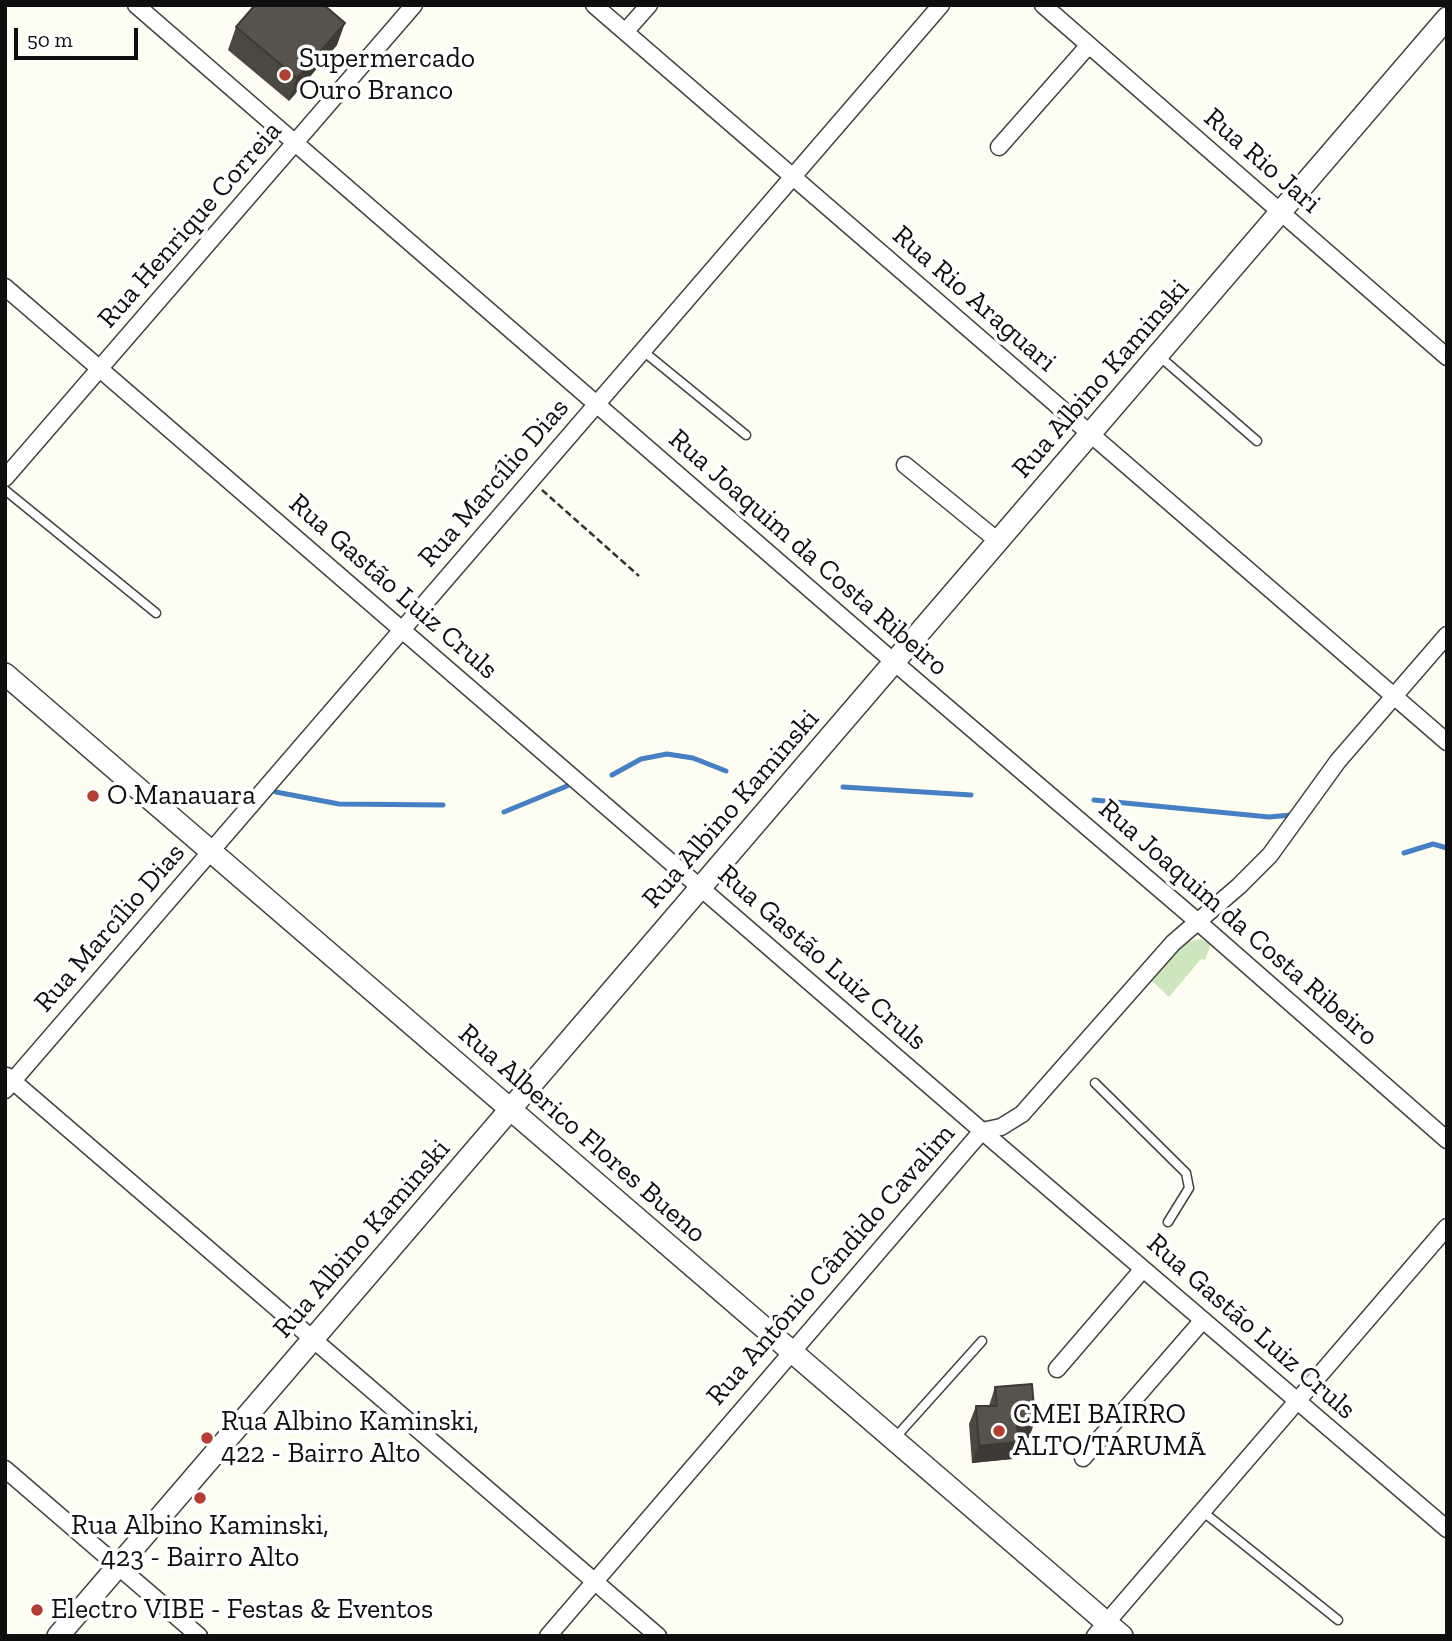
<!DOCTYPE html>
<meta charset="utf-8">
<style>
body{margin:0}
#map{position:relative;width:1452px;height:1641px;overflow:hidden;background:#fefdf1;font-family:"Zilla Slab",serif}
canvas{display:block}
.frame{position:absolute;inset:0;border:7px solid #0f0f0f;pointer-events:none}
.scale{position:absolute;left:14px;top:28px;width:124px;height:32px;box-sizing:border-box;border:4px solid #0f0f0f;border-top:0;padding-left:9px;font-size:21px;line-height:24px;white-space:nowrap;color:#0f0f0f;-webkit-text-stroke:5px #fff;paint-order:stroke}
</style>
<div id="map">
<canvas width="1452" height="1641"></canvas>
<div class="frame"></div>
<div class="scale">50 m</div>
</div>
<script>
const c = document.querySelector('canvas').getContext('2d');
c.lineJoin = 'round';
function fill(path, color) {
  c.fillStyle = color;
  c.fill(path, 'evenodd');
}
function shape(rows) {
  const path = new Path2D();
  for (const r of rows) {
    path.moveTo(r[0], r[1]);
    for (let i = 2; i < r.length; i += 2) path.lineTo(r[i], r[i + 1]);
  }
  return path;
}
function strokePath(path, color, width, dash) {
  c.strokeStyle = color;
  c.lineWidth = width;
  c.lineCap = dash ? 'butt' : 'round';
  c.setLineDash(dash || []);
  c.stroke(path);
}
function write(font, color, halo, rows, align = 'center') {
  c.font = font + ' "Zilla Slab",serif';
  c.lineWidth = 7;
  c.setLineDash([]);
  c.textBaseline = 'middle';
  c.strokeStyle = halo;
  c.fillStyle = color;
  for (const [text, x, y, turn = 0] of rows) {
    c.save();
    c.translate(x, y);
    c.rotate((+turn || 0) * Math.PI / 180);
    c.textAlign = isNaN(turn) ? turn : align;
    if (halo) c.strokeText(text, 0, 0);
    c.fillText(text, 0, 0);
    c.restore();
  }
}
const green = shape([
 [1201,939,1211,944,1205,960,1201,959,1169,997,1151,980,1180,947,1186,942]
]);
const stream = shape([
 [612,775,641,759,667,754,693,758,726,771],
 [843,787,971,795],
 [276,792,339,804,443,805],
 [1094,800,1269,817,1291,815],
 [504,812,567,786],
 [1404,853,1433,844,1447,848]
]);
const path = shape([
 [542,490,639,576]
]);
const service = shape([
 [643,351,746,435],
 [1158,355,1257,441],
 [5,490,156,613],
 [1095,1083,1186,1173,1189,1188,1168,1222],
 [894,1439,982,1341],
 [1202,1511,1338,1620]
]);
const minor = shape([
 [136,5,894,662,1197,921,1447,1140],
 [594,5,1447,742],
 [1043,5,1447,357],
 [625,32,649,5],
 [999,147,1089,45],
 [5,287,982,1131,1447,1529],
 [905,465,998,541],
 [5,478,414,5],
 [7,1076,658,1636],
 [5,1090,941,5],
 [1057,1369,1143,1269],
 [1083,1458,1203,1320],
 [5,1469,199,1636],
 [548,1636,982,1131,1001,1127,1022,1114,1173,943,1239,886,1270,855,1338,761,1447,635],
 [1095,1636,1447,1227]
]);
const tertiary = shape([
 [5,674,1122,1636],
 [58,1636,1447,18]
]);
const wall = shape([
 [236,27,337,45,289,101,228,50],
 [995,1387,1029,1438,1018,1438,1012,1459,972,1463,969,1424,976,1406,989,1406]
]);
const shadedWall = shape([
 [345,23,337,45,289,101,297,78],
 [1017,1421,1035,1421,1029,1438,1010,1438],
 [1018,1442,1012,1459,972,1463,979,1446]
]);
const building = shape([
 [255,5,324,5,345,23,297,78,236,27,255,5],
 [1032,1384,1035,1421,1017,1421,1018,1442,979,1446,976,1406,997,1406,995,1387,1032,1384]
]);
const markers = [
 [285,75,7,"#b43e31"],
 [93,796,7,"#b43e31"],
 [999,1431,7,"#b43e31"],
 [207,1438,7,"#b43e31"],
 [200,1498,7,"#b43e31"],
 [37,1610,7,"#b43e31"]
];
const poiNames = [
 ["Supermercado",299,59],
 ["Ouro Branco",299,91],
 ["O Manauara",107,796],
 ["CMEI BAIRRO",1013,1415],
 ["ALTO/TARUMÃ",1013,1447],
 ["Rua Albino Kaminski,",221,1422],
 ["422 - Bairro Alto",221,1454],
 ["Rua Albino Kaminski,",200,1526,"center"],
 ["423 - Bairro Alto",200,1558,"center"],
 ["Electro VIBE - Festas & Eventos",51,1610]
];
const streetNames = [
 ["Rua Rio Jari",1262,161,41],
 ["Rua Henrique Correia",190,225,-49],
 ["Rua Rio Araguari",974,299,41],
 ["Rua Albino Kaminski",1101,379,-49],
 ["Rua Marcílio Dias",494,483,-49],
 ["Rua Joaquim da Costa Ribeiro",808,553,41],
 ["Rua Gastão Luiz Cruls",393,587,41],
 ["Rua Albino Kaminski",731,809,-49],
 ["Rua Joaquim da Costa Ribeiro",1238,923,41],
 ["Rua Marcílio Dias",110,928,-49],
 ["Rua Gastão Luiz Cruls",822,958,41],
 ["Rua Alberico Flores Bueno",582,1134,41],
 ["Rua Albino Kaminski",362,1239,-49],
 ["Rua Antônio Cândido Cavalim",831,1265,-49],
 ["Rua Gastão Luiz Cruls",1251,1327,41]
];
fill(green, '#cde6bd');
strokePath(stream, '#467fc3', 5);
strokePath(service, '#424242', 11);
strokePath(minor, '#424242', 19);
strokePath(tertiary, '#424242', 24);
strokePath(path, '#313131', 2.5, [7, 3.5]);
strokePath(service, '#fff', 8);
strokePath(minor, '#fff', 16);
strokePath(tertiary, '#fff', 21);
fill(wall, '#4b4741');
fill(shadedWall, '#3d3935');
fill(building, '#57524c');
strokePath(building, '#3d3935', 2);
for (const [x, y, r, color] of markers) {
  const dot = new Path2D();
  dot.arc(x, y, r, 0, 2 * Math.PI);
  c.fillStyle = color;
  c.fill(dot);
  strokePath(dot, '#fff', 2.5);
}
write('28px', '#0f0f0f', '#fff', poiNames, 'left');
write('28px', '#0f0f0f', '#fff', streetNames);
</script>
